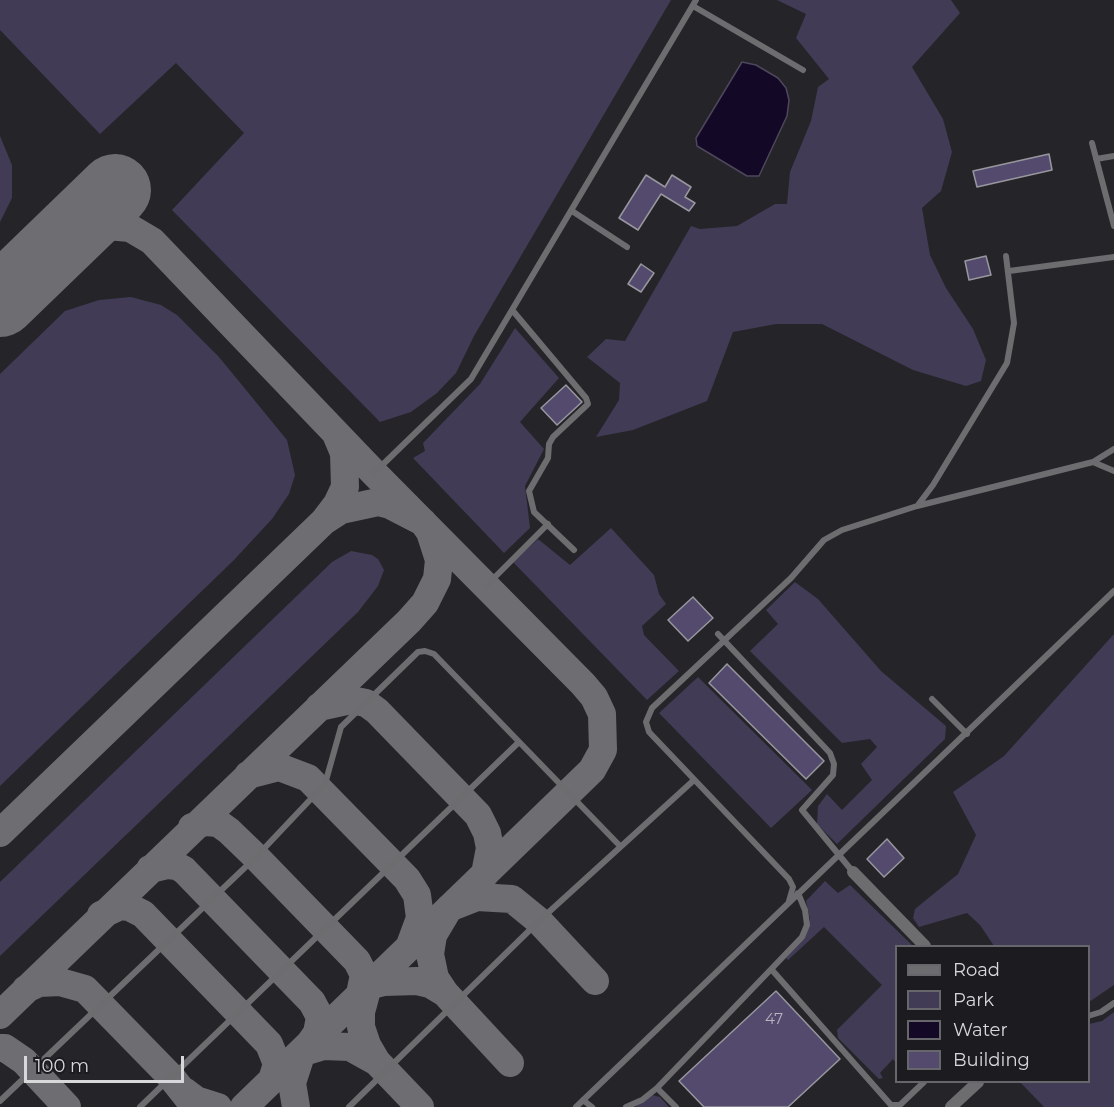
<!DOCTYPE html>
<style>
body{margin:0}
#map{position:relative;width:1114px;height:1107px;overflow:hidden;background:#252429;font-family:Montserrat,sans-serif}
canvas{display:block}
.legend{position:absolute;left:895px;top:945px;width:195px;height:138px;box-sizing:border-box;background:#1c1b20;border:2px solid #67676b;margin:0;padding:8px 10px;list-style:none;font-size:18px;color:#d8d8db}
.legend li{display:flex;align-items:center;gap:12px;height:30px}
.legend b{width:30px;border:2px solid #67676b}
.scale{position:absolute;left:24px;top:1056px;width:160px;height:27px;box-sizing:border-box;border:3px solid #d8d8db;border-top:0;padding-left:8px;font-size:18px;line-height:21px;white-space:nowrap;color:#d8d8db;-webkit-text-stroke:4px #1c1b20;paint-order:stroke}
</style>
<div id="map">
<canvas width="1114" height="1107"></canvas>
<ul class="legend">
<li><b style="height:8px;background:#6d6d70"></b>Road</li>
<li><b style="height:16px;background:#413b55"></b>Park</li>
<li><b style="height:16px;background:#130926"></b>Water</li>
<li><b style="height:16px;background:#534a6e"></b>Building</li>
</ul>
<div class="scale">100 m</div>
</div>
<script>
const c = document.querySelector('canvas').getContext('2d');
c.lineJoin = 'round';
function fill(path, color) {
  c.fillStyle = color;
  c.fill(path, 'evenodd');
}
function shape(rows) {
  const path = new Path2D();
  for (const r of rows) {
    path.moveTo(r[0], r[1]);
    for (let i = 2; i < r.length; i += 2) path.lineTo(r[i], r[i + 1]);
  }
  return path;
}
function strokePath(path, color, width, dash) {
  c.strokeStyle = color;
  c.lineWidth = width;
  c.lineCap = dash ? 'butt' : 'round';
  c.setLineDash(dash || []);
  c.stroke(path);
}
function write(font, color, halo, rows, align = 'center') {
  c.font = font + ' Montserrat,sans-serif';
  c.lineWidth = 6;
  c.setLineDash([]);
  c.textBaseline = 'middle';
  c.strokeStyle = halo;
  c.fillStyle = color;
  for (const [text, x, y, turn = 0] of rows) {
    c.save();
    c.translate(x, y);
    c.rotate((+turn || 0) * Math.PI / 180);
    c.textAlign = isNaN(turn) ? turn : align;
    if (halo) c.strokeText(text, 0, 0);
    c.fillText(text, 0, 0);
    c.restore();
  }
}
const green = shape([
 [0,0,671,0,474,336,456,373,437,393,411,412,380,422,172,210,244,133,176,63,100,134,0,30],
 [777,0,951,0,960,13,912,67,943,119,952,152,941,191,922,208,930,255,946,288,973,329,986,360,981,381,966,386,913,370,822,324,776,324,733,332,707,401,633,430,596,437,619,400,620,383,587,357,606,339,625,341,691,226,700,229,737,226,775,204,787,204,790,172,811,121,818,87,829,79,796,38,806,14],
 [0,136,12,165,12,198,0,222],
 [131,297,161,305,177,315,219,357,287,440,295,475,289,494,272,519,234,560,0,786,0,374,65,311,99,300],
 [515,328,559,378,520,422,544,449,525,486,530,528,504,553,413,458,425,451,423,443,480,384],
 [611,528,654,575,659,594,666,604,642,626,644,635,679,671,647,700,513,562,538,539,570,565],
 [351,551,372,555,378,559,384,570,378,586,358,612,0,956,0,882,332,562],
 [795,582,818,599,881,671,946,726,945,739,837,844,817,824,818,806,827,794,842,810,872,780,861,764,877,747,870,739,842,743,750,651,778,624,766,610],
 [1114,634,1114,985,1089,1002,1088,946,994,946,980,925,967,913,919,927,913,918,915,909,958,874,976,835,953,792,1004,756],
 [698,677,812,790,771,828,659,713],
 [825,881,838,893,850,885,913,946,896,946,896,1063,893,1059,880,1073,883,1078,879,1079,838,1038,837,1030,882,985,824,927,788,960,786,958,805,936,810,919,806,901],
 [1114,1012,1114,1107,1044,1107,1020,1082,1088,1082,1089,1024,1102,1021],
 [652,1095,660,1097,669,1107,635,1107]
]);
const water = shape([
 [742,62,756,65,778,78,786,88,789,100,787,116,759,176,747,176,697,146,696,138,742,62]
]);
const taxiway = shape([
 [56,247,85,231,107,226,130,228,152,241,374,473,583,684,594,697,602,714,603,750,592,770,244,1107],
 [319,707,351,700,366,703,377,711,478,815,487,833,490,848,485,874],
 [248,775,279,767,308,778,407,879,417,895,420,918,410,945],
 [192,827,205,822,218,823,229,831,256,857,357,961,364,975,360,994],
 [0,833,324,521],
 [150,869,167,865,177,866,184,870,312,1002,320,1017,317,1033,310,1043],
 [101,915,120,906,129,907,143,914,269,1044,277,1064,272,1080],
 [26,989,39,983,60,982,85,989,172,1078,195,1107],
 [0,1015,409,621,425,603,437,579,439,560,430,532,423,522,390,505,378,502,341,510,324,521,337,504,345,487,344,453,336,434],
 [0,1048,5,1048,24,1061,67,1107],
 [300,1053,323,1046,350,1047,377,1062],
 [510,1063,445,993,435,978,430,954,433,935,449,908,477,897,512,899,539,921,595,981],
 [184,1091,196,1100,218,1107],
 [296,1107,292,1083,302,1052],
 [420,1107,377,1062,367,1045,361,1027,361,1012,368,986,384,982,417,981,430,984,445,993]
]);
const runway = shape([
 [0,301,115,190]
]);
const building = shape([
 [1049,154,1052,170,977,187,973,171,1049,154],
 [646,175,665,187,672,175,691,187,685,197,695,203,689,211,661,194,638,230,619,218,646,175],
 [986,256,991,275,969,280,965,261,986,256],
 [641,264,654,273,641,292,628,284,641,264],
 [566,385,582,402,557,425,541,408,566,385],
 [693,597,713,618,688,641,668,620,693,597],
 [727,664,824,761,806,779,709,683,727,664],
 [887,839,904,858,884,877,867,859,887,839],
 [776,991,840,1059,788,1107,704,1107,679,1081,776,991]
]);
const service = shape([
 [693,6,803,70],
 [1092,143,1114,226],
 [1096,159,1114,156],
 [572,211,627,247],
 [1009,271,1114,257],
 [513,311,586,398,588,404,553,437,549,444,548,458,529,491,534,512,574,550],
 [1093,462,1114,449],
 [374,473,471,379,696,0],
 [918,505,933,485,1007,363,1014,323,1006,256],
 [486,586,548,524],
 [718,634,830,753,834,764,833,775,802,810,853,872],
 [932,699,967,734],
 [789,901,793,887,789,879,649,732,646,722,652,708,791,578,824,540,842,530,917,506,1093,462,1114,471],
 [772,970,891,1105,900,1105,924,1082],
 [1088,1016,1101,1012,1114,1003],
 [657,1088,676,1107],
 [583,1100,592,1107],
 [0,1101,256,857,325,784,341,727,418,652,425,651,434,654,620,846],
 [140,1107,519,742],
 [349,1107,539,921,694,780],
 [576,1107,1114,591],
 [626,1107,642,1100,657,1088,802,937,807,925,805,910,798,893]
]);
const minor = shape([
 [853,872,925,946],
 [951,1107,978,1082]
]);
const numberNames = [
 ["47",774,1020]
];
fill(green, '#413b55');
fill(water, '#130926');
strokePath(water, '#4e475c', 1.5);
strokePath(taxiway, '#6e6e72', 28);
strokePath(runway, '#6e6e72', 72);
fill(building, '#534a6e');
strokePath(building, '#99979e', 1.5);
strokePath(service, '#6d6d70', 6);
strokePath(minor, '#6d6d70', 12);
write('15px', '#b7b4c0', null, numberNames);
</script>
